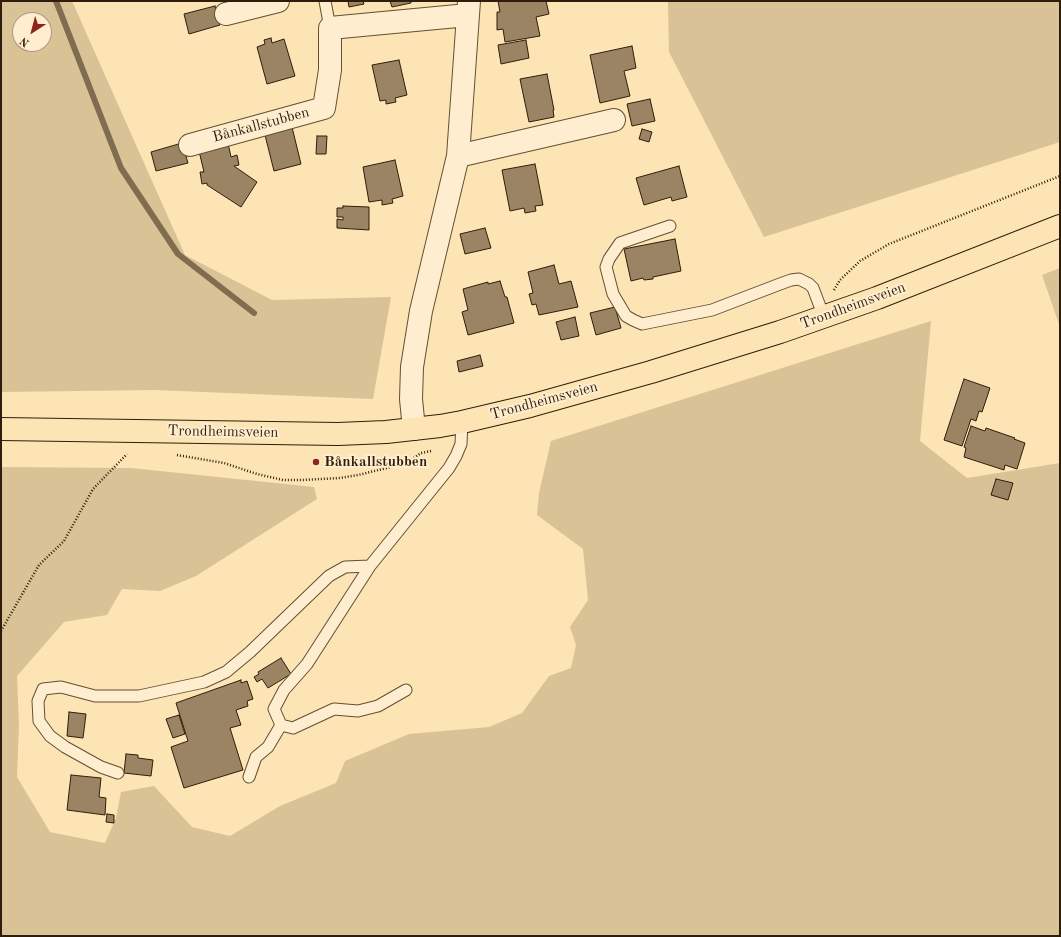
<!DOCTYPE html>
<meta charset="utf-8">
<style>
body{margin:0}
#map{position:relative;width:1061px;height:937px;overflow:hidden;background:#fde4b4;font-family:"Old Standard TT",serif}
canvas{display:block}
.frame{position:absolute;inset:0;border:2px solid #2e1d0b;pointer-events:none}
.north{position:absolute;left:12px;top:12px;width:40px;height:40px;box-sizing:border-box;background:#feedce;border:1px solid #ab9a80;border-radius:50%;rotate:216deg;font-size:11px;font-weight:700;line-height:16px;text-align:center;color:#2e1d0b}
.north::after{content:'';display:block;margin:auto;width:14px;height:18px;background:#8f2418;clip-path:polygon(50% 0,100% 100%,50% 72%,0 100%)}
</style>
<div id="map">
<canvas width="1061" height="937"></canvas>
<div class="frame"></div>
<div class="north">N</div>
</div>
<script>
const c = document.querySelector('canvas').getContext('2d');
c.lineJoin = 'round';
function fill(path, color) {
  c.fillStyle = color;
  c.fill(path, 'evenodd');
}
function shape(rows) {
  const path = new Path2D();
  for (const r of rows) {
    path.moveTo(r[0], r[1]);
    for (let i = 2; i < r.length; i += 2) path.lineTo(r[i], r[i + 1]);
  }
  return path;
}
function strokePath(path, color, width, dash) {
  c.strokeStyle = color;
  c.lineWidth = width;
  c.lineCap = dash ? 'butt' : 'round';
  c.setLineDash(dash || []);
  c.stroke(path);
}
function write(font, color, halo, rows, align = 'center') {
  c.font = font + ' "Old Standard TT",serif';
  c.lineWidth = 4;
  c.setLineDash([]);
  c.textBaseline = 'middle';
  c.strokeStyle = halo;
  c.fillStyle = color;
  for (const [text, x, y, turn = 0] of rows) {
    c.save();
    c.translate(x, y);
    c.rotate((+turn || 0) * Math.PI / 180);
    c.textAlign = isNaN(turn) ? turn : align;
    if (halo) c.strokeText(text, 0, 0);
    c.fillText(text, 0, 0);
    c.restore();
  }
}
const green = shape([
 [1,1,72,1,185,255,272,300,391,297,373,399,155,390,1,392],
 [20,20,44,20,44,44,20,44],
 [668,1,1060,1,1060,142,764,237,669,52],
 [1060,268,1060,327,1042,275],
 [931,321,920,441,967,478,1060,463,1060,936,1,936,1,467,131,468,314,487,317,499,196,576,160,591,122,589,107,615,64,622,17,676,19,726,17,777,50,832,105,843,116,818,121,792,154,786,192,827,230,836,280,806,336,783,345,761,409,734,489,727,522,713,549,676,571,668,576,645,570,627,588,600,583,549,537,515,539,493,551,441]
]);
const stream = shape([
 [56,1,121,168,178,254,254,313]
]);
const building = shape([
 [348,1,363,1,364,4,349,7,348,1],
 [390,1,411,1,411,3,392,7,390,1],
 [498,1,546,1,549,14,536,17,540,36,505,42,503,29,497,30,497,12,500,12,498,1],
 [215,6,220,25,189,34,184,14,215,6],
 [271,38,272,43,284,39,295,76,267,84,257,47,265,44,264,40,271,38],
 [526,40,529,58,501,64,498,45,526,40],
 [632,46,636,68,624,71,630,96,600,103,590,55,632,46],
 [399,60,407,95,395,98,396,102,386,104,386,100,380,101,372,65,399,60],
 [547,74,554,110,553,110,554,117,529,122,520,79,547,74],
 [650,99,655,121,632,126,627,104,650,99],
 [292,127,301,164,274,171,265,135,292,127],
 [642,129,652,132,649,142,639,139,642,129],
 [317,136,327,136,326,154,316,154,317,136],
 [182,143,188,163,156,171,151,152,182,143],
 [228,143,231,157,237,155,239,165,234,166,257,182,241,207,207,185,207,183,202,184,200,172,204,172,199,151,228,143],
 [395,160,403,196,392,199,393,203,382,205,382,200,369,202,363,167,395,160],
 [535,164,543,205,535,206,536,211,525,213,524,208,510,211,502,170,535,164],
 [679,166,687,197,672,201,671,197,644,205,636,178,679,166],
 [343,206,369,207,369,230,337,228,337,219,343,220,343,217,337,217,337,208,343,208,343,206],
 [485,228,491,248,465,254,460,234,485,228],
 [675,239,681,271,653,277,653,279,644,280,643,278,631,281,624,249,675,239],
 [554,265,559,284,571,281,578,307,539,315,536,304,532,305,529,294,533,293,528,272,554,265],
 [500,281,505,297,507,297,514,323,468,335,462,312,468,310,463,289,488,282,488,284,500,281],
 [615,307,621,328,596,335,590,313,615,307],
 [575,317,579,336,561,340,556,322,575,317],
 [480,355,483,366,459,372,457,361,480,355],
 [964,379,990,388,982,412,979,411,976,421,971,419,962,446,944,440,964,379],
 [971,426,985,431,986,428,1015,438,1014,439,1025,443,1017,469,1005,465,1004,470,964,457,966,448,964,447,971,426],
 [996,479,1013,483,1008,500,991,495,996,479],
 [281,658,291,674,268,688,262,679,257,682,254,677,259,674,258,672,281,658],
 [241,680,241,683,247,681,253,699,247,701,248,706,236,710,241,725,230,728,243,770,184,788,171,747,188,741,176,703,241,680],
 [69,712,86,714,83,738,67,736,69,712],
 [179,715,185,734,173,738,166,719,179,715],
 [126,754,138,755,138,758,153,760,151,776,124,773,126,754],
 [71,775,101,778,99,797,106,798,105,815,67,810,71,775],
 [107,814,114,815,114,823,106,822,107,814]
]);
const path = shape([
 [834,290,840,280,860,261,889,244,1060,176],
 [177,455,224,463,257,474,283,480,302,480,340,478,358,475,395,466,411,460,421,453,431,451],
 [1,631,39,565,64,541,93,489,127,454]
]);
const service = shape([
 [325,1,330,28],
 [670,226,620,243,609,259,606,267,613,294,626,316,633,320,642,324,712,310,780,284,791,280,799,279,809,284,813,288,824,317],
 [406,690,378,706,358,711,334,709,293,728,281,725,274,709,284,690,307,664,370,566,449,468,456,456,461,444,462,422],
 [118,773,101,767,65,747,50,736,39,721,38,701,43,689,61,687,95,696,139,696,204,682,226,672,250,652,329,576,345,567,370,566],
 [249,777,256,757,268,747,281,725]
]);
const minor = shape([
 [226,14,278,1],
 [190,145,324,108,330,70,330,28,468,15],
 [458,156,614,120],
 [414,429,411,399,412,367,421,311,458,156,469,1]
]);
const trunk = shape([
 [1,429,338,434,386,432,440,426,462,422,530,406,651,372,780,332,877,298,1060,226]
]);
const markers = [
 [316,462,4,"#8f2418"]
];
const streetNames = [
 ["Bånkallstubben",261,125,-15],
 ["Trondheimsveien",853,306,-20],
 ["Trondheimsveien",544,401,-15],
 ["Trondheimsveien",223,432,1]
];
const poiNames = [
 ["Bånkallstubben",324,462]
];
fill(green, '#dac297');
strokePath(stream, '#806c4e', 6);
fill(building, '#9a8463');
strokePath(building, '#2e1d0b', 1);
strokePath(service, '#624f35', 13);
strokePath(minor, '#624f35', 24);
strokePath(trunk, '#2e1d0b', 24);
strokePath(path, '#2e1d0b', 2.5, [1, 2]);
strokePath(service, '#feedce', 11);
strokePath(minor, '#feedce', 22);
strokePath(trunk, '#fde4b4', 22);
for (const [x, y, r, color] of markers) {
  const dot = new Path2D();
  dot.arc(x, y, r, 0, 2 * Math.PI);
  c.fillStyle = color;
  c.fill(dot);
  strokePath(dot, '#feedce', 1.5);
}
write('15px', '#2e1d0b', '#feedce', streetNames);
write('bold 15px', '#2e1d0b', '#feedce', poiNames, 'left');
</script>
